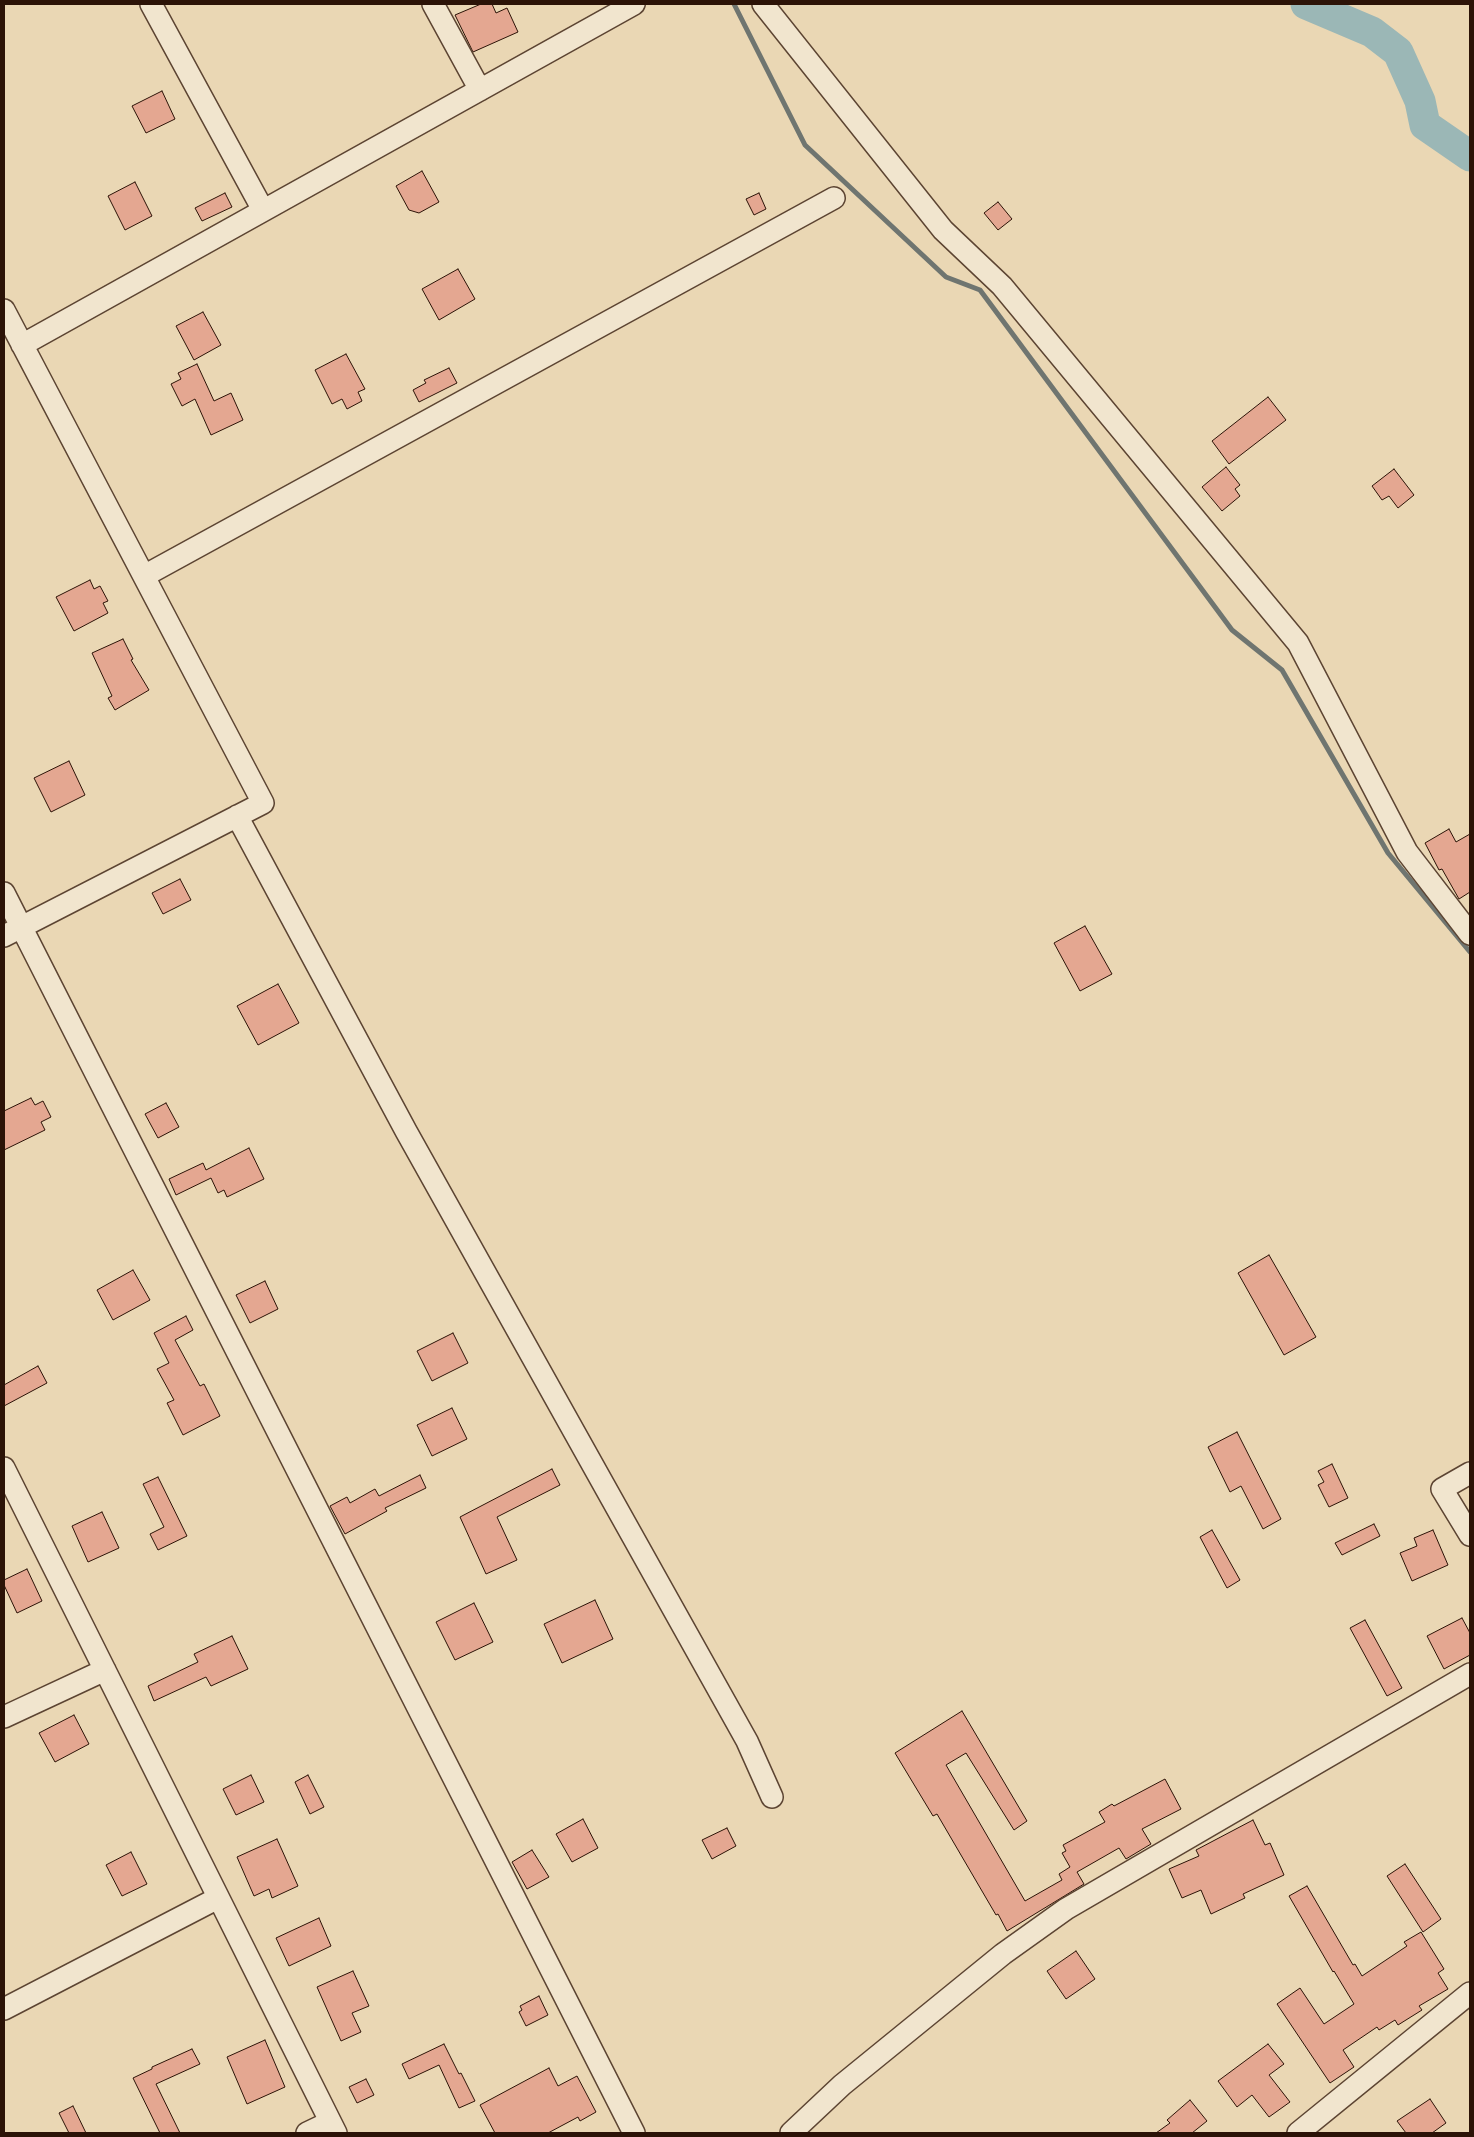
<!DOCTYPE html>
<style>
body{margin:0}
#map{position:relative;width:1474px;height:2137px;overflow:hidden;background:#ead7b4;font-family:"Gentium Book Plus",serif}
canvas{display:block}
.frame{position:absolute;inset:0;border:5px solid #2c1307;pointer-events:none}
</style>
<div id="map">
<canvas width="1474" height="2137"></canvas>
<div class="frame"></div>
</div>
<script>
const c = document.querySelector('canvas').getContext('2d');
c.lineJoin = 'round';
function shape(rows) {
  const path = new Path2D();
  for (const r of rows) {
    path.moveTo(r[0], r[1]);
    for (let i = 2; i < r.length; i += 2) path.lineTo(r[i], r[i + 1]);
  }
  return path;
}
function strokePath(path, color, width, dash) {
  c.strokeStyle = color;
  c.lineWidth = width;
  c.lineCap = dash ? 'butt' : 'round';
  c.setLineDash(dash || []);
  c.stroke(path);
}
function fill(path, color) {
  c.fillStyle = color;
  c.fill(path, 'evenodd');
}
const stream = shape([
 [734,4,805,145,946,277,980,290,1232,630,1282,670,1388,853,1470,952]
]);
const river = shape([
 [1306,4,1372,32,1398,52,1420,101,1425,125,1470,156]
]);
const building = shape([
 [481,4,492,4,496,13,507,8,518,32,473,52,455,15,481,4],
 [162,91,175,119,146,133,132,106,162,91],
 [422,171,439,202,419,213,409,210,396,186,422,171],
 [135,182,152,216,125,230,108,196,135,182],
 [225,193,232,207,202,221,195,208,225,193],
 [759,193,766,209,754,215,746,199,759,193],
 [998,202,1012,219,998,230,984,213,998,202],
 [458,269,475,299,439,320,422,289,458,269],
 [203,312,221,345,194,360,176,326,203,312],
 [346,354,365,389,358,392,362,401,347,409,342,399,332,404,315,370,346,354],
 [197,364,214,401,231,393,243,420,211,435,195,399,182,406,171,384,181,379,178,373,197,364],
 [449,368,457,383,419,402,413,390,426,383,424,380,449,368],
 [1268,397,1286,420,1229,464,1212,441,1268,397],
 [1226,467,1240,485,1235,489,1240,496,1222,511,1202,487,1226,467],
 [1394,469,1414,495,1398,508,1389,496,1382,500,1372,486,1394,469],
 [90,580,94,589,100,586,108,601,103,603,108,613,74,631,56,597,90,580],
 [123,639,133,659,131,660,149,690,115,710,108,698,112,696,92,653,123,639],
 [69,761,85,795,51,812,34,778,69,761],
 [1449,829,1456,842,1470,834,1470,892,1459,899,1442,869,1439,870,1425,843,1449,829],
 [180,879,191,900,163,914,152,893,180,879],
 [1085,926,1112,974,1080,991,1054,943,1085,926],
 [278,984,299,1023,258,1045,237,1006,278,984],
 [31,1098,35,1105,43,1101,51,1117,41,1122,45,1130,4,1150,4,1111,31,1098],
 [166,1103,179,1127,158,1138,145,1114,166,1103],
 [249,1148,264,1179,227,1197,224,1190,218,1193,211,1178,176,1195,169,1179,203,1163,206,1170,249,1148],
 [1269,1255,1316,1337,1284,1355,1238,1273,1269,1255],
 [133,1270,150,1300,113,1320,97,1290,133,1270],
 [265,1281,278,1309,250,1323,236,1295,265,1281],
 [186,1316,193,1330,175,1340,200,1386,204,1384,220,1416,183,1435,167,1403,174,1400,157,1369,169,1363,154,1333,186,1316],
 [453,1333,468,1363,432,1381,417,1351,453,1333],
 [38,1366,47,1383,4,1406,4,1385,38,1366],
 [452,1408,467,1439,432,1456,417,1425,452,1408],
 [1237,1432,1281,1519,1263,1529,1241,1486,1230,1492,1208,1447,1237,1432],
 [1332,1464,1348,1498,1329,1507,1318,1485,1324,1482,1318,1471,1332,1464],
 [552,1469,560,1485,497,1517,517,1560,486,1574,460,1517,552,1469],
 [420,1475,426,1488,385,1508,387,1511,345,1534,330,1506,347,1497,350,1503,375,1489,379,1496,420,1475],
 [158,1477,187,1536,158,1550,150,1534,164,1527,143,1484,158,1477],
 [102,1512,119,1548,88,1562,72,1526,102,1512],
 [1374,1524,1380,1536,1342,1555,1335,1543,1374,1524],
 [1212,1530,1240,1580,1227,1588,1200,1537,1212,1530],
 [1433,1530,1448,1565,1412,1581,1400,1553,1417,1546,1414,1538,1433,1530],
 [27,1569,42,1601,17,1613,4,1585,4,1580,27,1569],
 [595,1600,613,1639,562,1663,544,1624,595,1600],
 [474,1603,493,1642,455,1660,436,1622,474,1603],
 [1462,1618,1470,1633,1470,1655,1444,1669,1427,1636,1462,1618],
 [1365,1620,1402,1688,1387,1696,1350,1628,1365,1620],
 [232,1636,248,1669,211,1686,206,1677,154,1701,148,1686,198,1662,194,1654,232,1636],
 [962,1711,1027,1821,1014,1830,966,1753,946,1765,1025,1901,1062,1880,1059,1874,1070,1867,1062,1853,1066,1851,1063,1845,1105,1822,1099,1812,1112,1804,1114,1806,1165,1779,1181,1809,1142,1829,1151,1844,1126,1859,1119,1848,1077,1872,1084,1884,1007,1931,998,1914,996,1915,937,1814,933,1816,895,1753,962,1711],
 [74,1715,89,1744,55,1762,39,1733,74,1715],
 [251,1775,264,1802,236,1815,223,1789,251,1775],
 [308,1775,324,1807,310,1814,295,1782,308,1775],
 [583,1819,598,1848,572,1862,556,1834,583,1819],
 [1253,1820,1265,1845,1270,1843,1284,1875,1243,1894,1245,1898,1211,1914,1201,1890,1182,1898,1169,1869,1199,1856,1196,1850,1253,1820],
 [727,1828,736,1846,712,1859,702,1840,727,1828],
 [277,1839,298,1886,272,1898,269,1889,254,1896,237,1857,277,1839],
 [532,1850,549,1877,527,1889,512,1862,532,1850],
 [131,1852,147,1884,122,1896,106,1865,131,1852],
 [1405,1864,1441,1919,1423,1932,1387,1876,1405,1864],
 [1307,1886,1353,1965,1355,1964,1362,1976,1407,1946,1404,1942,1421,1932,1444,1969,1438,1973,1448,1989,1419,2006,1422,2010,1398,2025,1395,2020,1379,2030,1377,2027,1343,2050,1354,2067,1330,2083,1277,2004,1300,1988,1324,2024,1354,2004,1334,1971,1333,1972,1289,1896,1307,1886],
 [319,1918,331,1946,289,1966,276,1938,319,1918],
 [1076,1951,1095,1979,1066,1999,1047,1971,1076,1951],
 [353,1971,369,2006,352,2013,361,2032,341,2041,317,1987,353,1971],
 [539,1996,548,2015,526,2026,519,2012,522,2010,520,2006,539,1996],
 [265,2040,285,2087,247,2104,227,2057,265,2040],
 [444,2044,459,2074,461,2073,475,2101,459,2108,439,2065,409,2079,402,2064,444,2044],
 [1268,2044,1284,2064,1269,2075,1290,2102,1269,2117,1252,2095,1237,2107,1218,2081,1268,2044],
 [192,2049,200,2064,156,2084,180,2133,160,2133,133,2078,152,2069,152,2067,192,2049],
 [549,2068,558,2086,577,2076,596,2112,580,2121,578,2117,548,2133,495,2133,480,2105,549,2068],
 [366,2079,374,2095,357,2103,349,2087,366,2079],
 [1430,2099,1446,2123,1432,2133,1406,2133,1397,2121,1430,2099],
 [1190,2100,1207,2121,1192,2133,1156,2133,1170,2123,1167,2120,1190,2100],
 [73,2106,86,2133,69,2133,59,2113,73,2106]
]);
const minor = shape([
 [151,4,263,210],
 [433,4,480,90],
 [763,4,943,230,1002,286,1298,643,1407,852,1470,934],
 [4,310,263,803,4,936],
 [22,345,634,4],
 [144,576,834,198],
 [237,816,406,1131,747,1741,772,1797],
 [4,893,634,2133],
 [4,1468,336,2133],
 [1470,1473,1442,1489,1470,1535],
 [4,1717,105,1670],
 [4,2009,218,1898],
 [307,2133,330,2122],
 [791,2133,842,2085,1003,1954,1066,1909,1470,1674],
 [1298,2133,1470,1993]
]);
strokePath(stream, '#6f7570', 5);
strokePath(river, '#9bb7b6', 31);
fill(building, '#e4a791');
strokePath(building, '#2c1307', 1);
strokePath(minor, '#5c4432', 24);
strokePath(minor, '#f1e5ce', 21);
</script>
